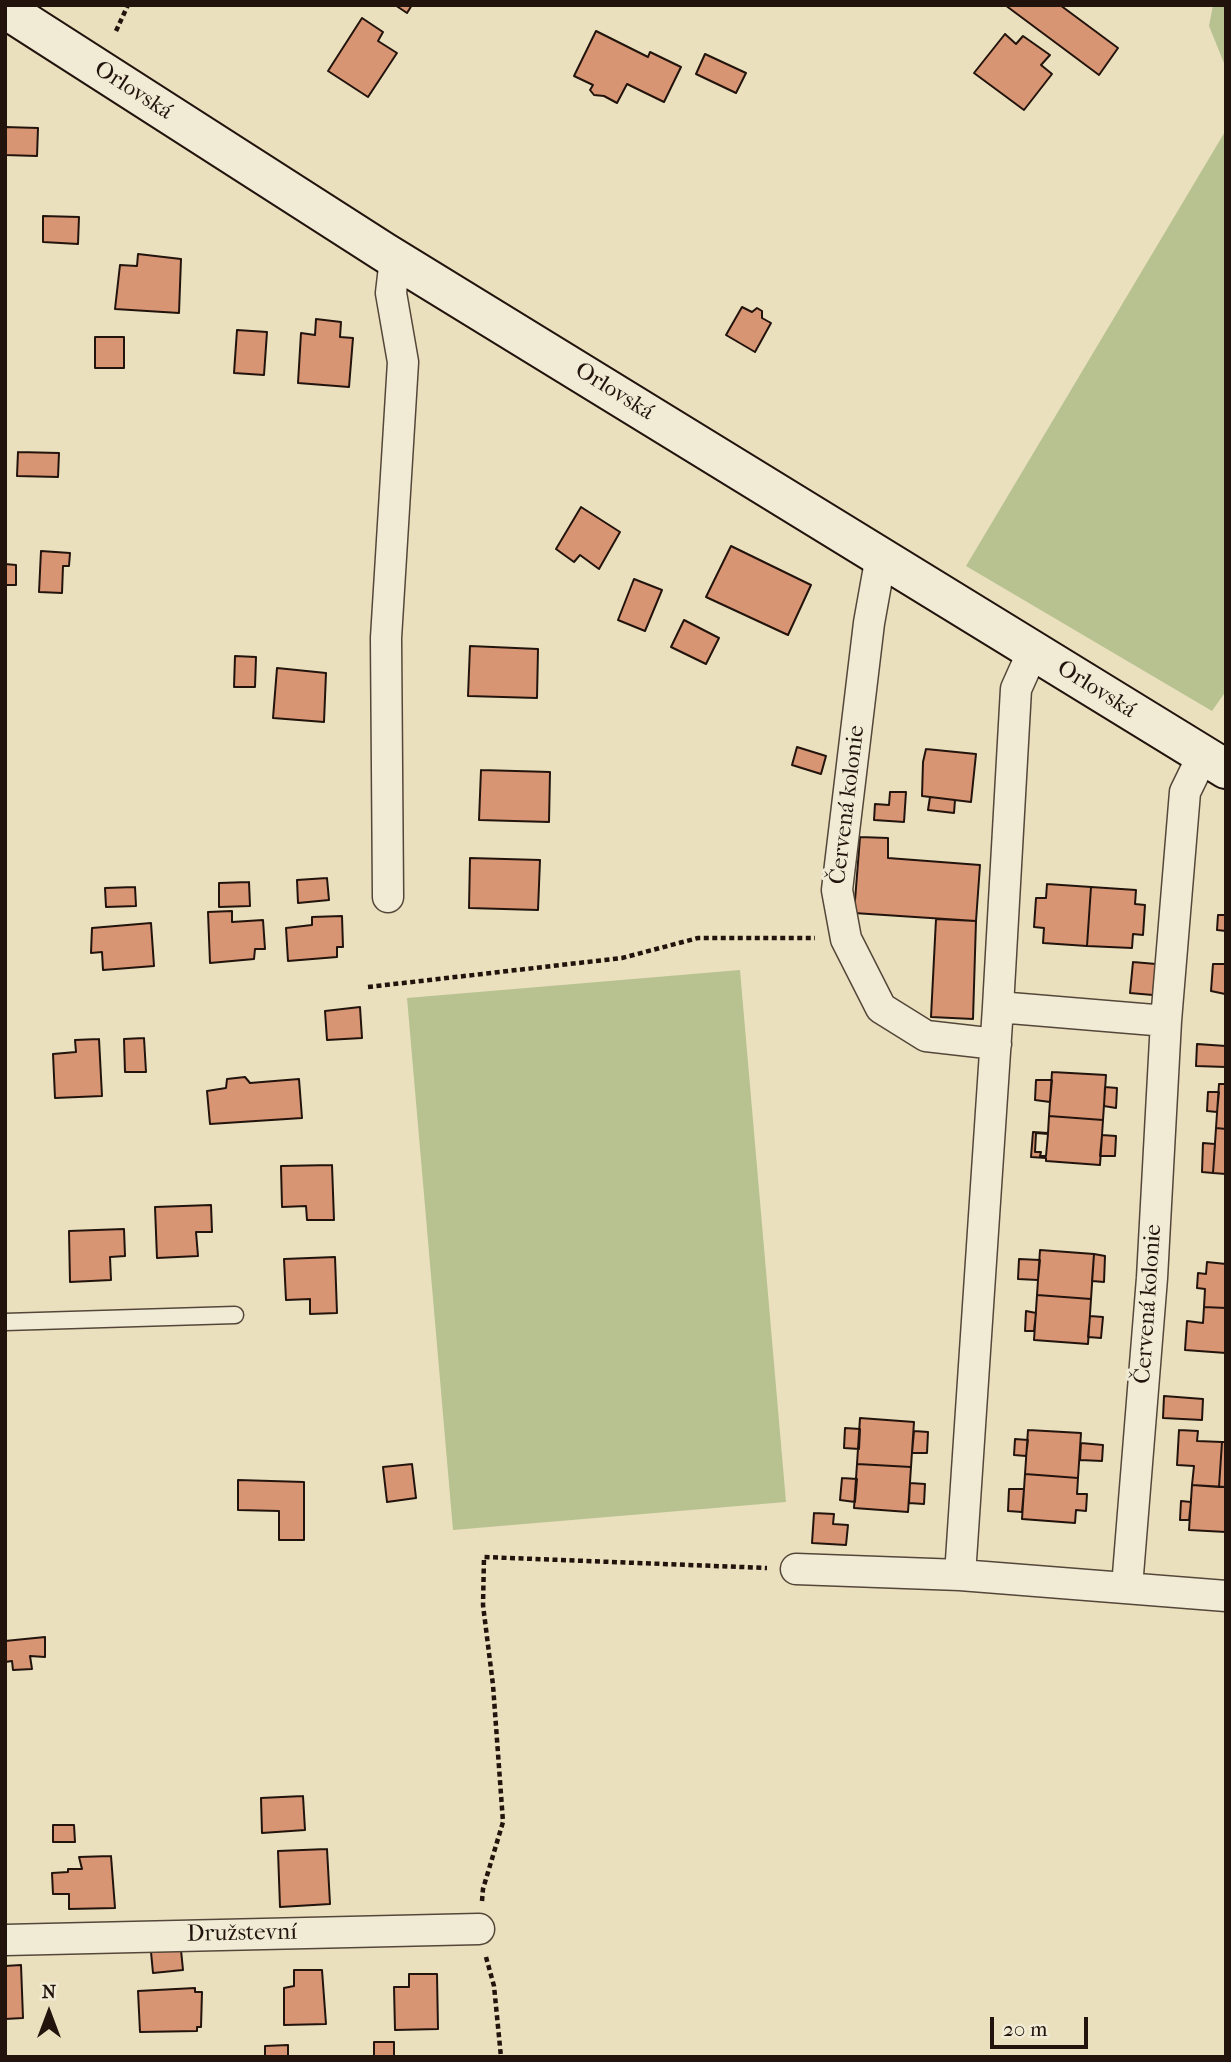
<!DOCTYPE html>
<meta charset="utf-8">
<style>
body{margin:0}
#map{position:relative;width:1231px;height:2062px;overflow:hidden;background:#eae0be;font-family:"IM FELL French Canon",serif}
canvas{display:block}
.frame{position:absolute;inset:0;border:7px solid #22140d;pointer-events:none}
.north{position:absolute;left:14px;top:1978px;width:70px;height:70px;-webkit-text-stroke:5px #f1ebd5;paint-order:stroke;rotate:0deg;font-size:19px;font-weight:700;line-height:28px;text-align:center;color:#22140d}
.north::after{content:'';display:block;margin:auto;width:24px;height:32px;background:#22140d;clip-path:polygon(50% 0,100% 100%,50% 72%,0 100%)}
.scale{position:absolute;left:990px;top:2017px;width:98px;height:32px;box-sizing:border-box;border:4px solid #22140d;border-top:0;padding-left:9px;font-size:21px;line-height:24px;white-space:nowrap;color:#22140d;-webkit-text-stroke:5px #f1ebd5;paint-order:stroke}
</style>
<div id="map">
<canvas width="1231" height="2062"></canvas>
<div class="frame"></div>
<div class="north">N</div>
<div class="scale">20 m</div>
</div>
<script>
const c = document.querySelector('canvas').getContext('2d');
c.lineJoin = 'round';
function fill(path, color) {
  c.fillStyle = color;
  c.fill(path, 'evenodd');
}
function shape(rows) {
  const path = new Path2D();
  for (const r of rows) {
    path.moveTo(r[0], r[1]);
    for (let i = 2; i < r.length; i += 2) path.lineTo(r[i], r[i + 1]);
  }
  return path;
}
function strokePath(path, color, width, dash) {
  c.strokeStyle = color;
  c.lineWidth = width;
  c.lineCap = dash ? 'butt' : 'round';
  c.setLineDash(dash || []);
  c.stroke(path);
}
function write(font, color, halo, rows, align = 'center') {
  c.font = font + ' "IM FELL French Canon",serif';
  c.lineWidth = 6;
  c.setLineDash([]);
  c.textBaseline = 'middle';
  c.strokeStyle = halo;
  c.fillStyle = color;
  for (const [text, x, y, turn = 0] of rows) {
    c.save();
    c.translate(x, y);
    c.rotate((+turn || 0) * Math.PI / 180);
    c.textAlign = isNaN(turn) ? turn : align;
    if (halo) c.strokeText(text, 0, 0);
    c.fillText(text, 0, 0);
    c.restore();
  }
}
const green = shape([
 [1213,5,1226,5,1226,68,1209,26],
 [1226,130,1226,691,1212,711,966,566],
 [740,970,786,1502,453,1530,407,998]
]);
const building = shape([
 [395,5,412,5,407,13,395,5],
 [1005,5,1060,5,1118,48,1099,75,1005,5],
 [362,18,383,32,378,41,397,53,368,97,328,71,362,18],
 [596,31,648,57,650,52,681,67,664,102,627,84,617,103,604,96,594,95,590,90,593,85,574,76,596,31],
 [1005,34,1016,44,1023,36,1050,55,1041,65,1052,74,1024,110,974,73,1005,34],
 [705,54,746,73,736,93,696,74,705,54],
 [5,127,38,128,37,156,5,155,5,127],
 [43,216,79,217,78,244,43,242,43,216],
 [138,254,181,259,179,313,115,309,120,265,137,266,138,254],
 [742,307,752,312,757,308,762,311,762,318,771,323,755,352,726,335,742,307],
 [316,319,341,322,340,337,353,338,349,387,298,383,301,333,315,335,316,319],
 [237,330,267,332,264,375,234,373,237,330],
 [95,337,124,337,124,368,95,368,95,337],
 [18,452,59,453,58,477,17,476,18,452],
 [581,507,620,532,599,569,580,555,574,562,556,549,581,507],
 [731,546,811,585,788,635,706,597,731,546],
 [41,551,70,553,69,566,63,566,62,593,39,592,41,551],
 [5,564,16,565,16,585,6,585,5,594,5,564],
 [634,579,662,590,645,631,618,620,634,579],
 [684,620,719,638,706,664,671,647,684,620],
 [470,646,538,649,537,698,468,696,470,646],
 [235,656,256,657,255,687,234,687,235,656],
 [277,668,326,673,324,722,273,718,277,668],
 [797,747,826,756,821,774,792,765,797,747],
 [926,749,976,754,971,802,922,796,923,762,926,749],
 [481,770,550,772,549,822,479,820,481,770],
 [890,792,906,792,904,822,874,820,875,804,889,805,890,792],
 [930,797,955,800,954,813,928,810,930,797],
 [860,837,888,838,888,858,980,865,976,921,854,913,860,837],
 [470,858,540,860,538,910,469,908,470,858],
 [327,878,329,900,298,903,297,880,327,878],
 [249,882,250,906,219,907,219,883,249,882],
 [1047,884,1091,887,1087,946,1043,943,1044,928,1034,927,1036,898,1046,898,1047,884],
 [135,887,136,906,106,907,105,888,135,887],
 [1091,887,1136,890,1135,904,1145,905,1143,935,1133,934,1132,948,1087,946,1091,887],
 [232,911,232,922,263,920,265,949,255,949,254,959,210,963,208,912,232,911],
 [1218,915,1226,915,1226,931,1217,930,1218,915],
 [342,916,343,947,337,947,337,957,288,961,286,928,312,925,312,917,342,916],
 [936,919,976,921,973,1019,931,1017,936,919],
 [151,923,154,966,103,970,102,952,91,953,92,928,151,923],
 [1133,962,1156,964,1153,995,1130,993,1133,962],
 [1213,964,1226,964,1225,994,1211,991,1213,964],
 [360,1007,362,1038,327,1040,325,1011,360,1007],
 [144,1038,146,1072,125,1072,124,1039,144,1038],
 [99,1039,102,1096,55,1098,53,1054,76,1052,75,1040,99,1039],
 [1197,1044,1226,1046,1226,1067,1196,1066,1197,1044],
 [1052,1072,1106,1075,1103,1120,1049,1116,1052,1072],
 [245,1077,250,1083,299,1079,302,1118,210,1124,207,1091,226,1088,227,1079,245,1077],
 [1036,1080,1052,1080,1050,1102,1035,1100,1036,1080],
 [1219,1084,1226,1084,1226,1129,1216,1128,1219,1084],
 [1105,1087,1117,1088,1116,1108,1104,1106,1105,1087],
 [1208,1092,1219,1092,1217,1112,1207,1111,1208,1092],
 [1049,1116,1103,1120,1100,1165,1046,1161,1046,1158,1031,1157,1033,1132,1048,1133,1049,1116],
 [1036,1133,1048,1134,1046,1156,1040,1156,1041,1152,1035,1152,1036,1133],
 [1216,1128,1226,1129,1226,1174,1213,1173,1216,1128],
 [1102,1135,1116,1136,1115,1156,1100,1156,1102,1135],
 [1203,1143,1215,1144,1213,1173,1202,1172,1203,1143],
 [332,1165,334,1220,307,1220,306,1206,282,1207,281,1166,332,1165],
 [211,1205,212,1232,196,1232,198,1256,157,1258,155,1207,211,1205],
 [124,1229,125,1256,110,1257,111,1280,70,1282,69,1231,124,1229],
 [1040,1250,1094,1254,1091,1299,1037,1295,1040,1250],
 [1094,1254,1105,1256,1104,1282,1092,1281,1094,1254],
 [335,1257,337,1313,310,1314,310,1299,286,1300,284,1259,335,1257],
 [1019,1259,1040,1260,1038,1280,1018,1279,1019,1259],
 [1207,1262,1226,1264,1226,1308,1204,1307,1205,1289,1197,1288,1198,1273,1206,1274,1207,1262],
 [1037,1295,1091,1299,1088,1344,1034,1340,1037,1295],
 [1204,1307,1226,1308,1226,1353,1185,1350,1187,1321,1203,1323,1204,1307],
 [1026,1311,1036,1313,1034,1331,1025,1331,1026,1311],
 [1090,1316,1103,1317,1101,1338,1088,1337,1090,1316],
 [1164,1396,1203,1399,1202,1420,1163,1418,1164,1396],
 [860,1418,914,1422,911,1467,857,1464,860,1418],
 [845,1428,860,1429,859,1449,844,1448,845,1428],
 [1028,1430,1081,1433,1078,1478,1025,1474,1028,1430],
 [1179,1430,1198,1431,1197,1441,1222,1442,1219,1487,1192,1485,1194,1466,1177,1465,1179,1430],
 [914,1431,928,1432,927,1453,912,1453,914,1431],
 [1015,1439,1028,1440,1026,1456,1014,1455,1015,1439],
 [1222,1442,1226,1442,1226,1487,1219,1487,1222,1442],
 [1081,1443,1103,1445,1102,1461,1080,1460,1081,1443],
 [412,1464,416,1498,387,1502,383,1467,412,1464],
 [857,1464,911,1467,908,1512,854,1508,857,1464],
 [1025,1474,1078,1478,1077,1494,1087,1494,1086,1511,1076,1510,1075,1523,1022,1519,1025,1474],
 [842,1478,857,1479,855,1502,840,1500,842,1478],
 [238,1480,304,1482,304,1540,279,1540,279,1511,238,1510,238,1480],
 [910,1483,925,1484,924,1504,909,1503,910,1483],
 [1192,1485,1226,1487,1226,1532,1189,1530,1192,1485],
 [1009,1489,1024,1489,1022,1512,1008,1511,1009,1489],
 [1181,1501,1191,1502,1189,1520,1180,1520,1181,1501],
 [814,1513,834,1514,833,1524,848,1525,846,1545,812,1543,814,1513],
 [45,1637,45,1657,30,1656,32,1669,13,1670,12,1661,5,1662,5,1641,45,1637],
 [303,1796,305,1830,262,1833,261,1798,303,1796],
 [53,1825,74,1825,75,1842,53,1842,53,1825],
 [327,1849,330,1904,280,1907,278,1851,327,1849],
 [111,1856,115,1908,69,1909,69,1894,53,1894,52,1873,68,1872,68,1869,82,1869,79,1857,111,1856],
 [181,1950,183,1970,153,1973,151,1952,181,1950],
 [21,1965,23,2018,5,2019,5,1966,21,1965],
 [294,1970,322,1970,326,2024,284,2025,284,1988,294,1986,294,1970],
 [409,1974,437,1974,438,2029,395,2030,394,1987,409,1987,409,1974],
 [195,1988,195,1992,202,1992,201,2027,197,2027,197,2031,140,2032,138,1991,195,1988],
 [374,2042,394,2042,394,2057,374,2057,374,2042],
 [288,2045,288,2057,265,2057,265,2046,288,2045]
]);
const path = shape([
 [116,31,128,5],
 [368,987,622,958,698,938,815,938],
 [482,1901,483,1889,503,1822,493,1685,483,1605,484,1557,767,1568],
 [486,1957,494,1986,501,2057]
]);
const lane = shape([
 [5,1322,235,1315]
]);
const street = shape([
 [881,556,869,623,837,890,846,939,881,1008,926,1036,996,1044],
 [388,897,386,638,403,362,391,293,395,258],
 [998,1007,1166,1021],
 [796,1569,960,1575,1226,1596],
 [960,1575,998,1007,1016,689,1033,651],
 [1127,1587,1152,1278,1166,1021,1185,792,1203,755],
 [5,1940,479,1929]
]);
const secondary = shape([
 [5,9,384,252,1226,769]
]);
const streetNames = [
 ["Orlovská",133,91,33],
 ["Orlovská",614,392,32],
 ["Orlovská",1096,690,32],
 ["Červená kolonie",848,805,-83],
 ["Červená kolonie",1149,1304,-86],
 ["Družstevní",242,1934,-1]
];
fill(green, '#b8c290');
fill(building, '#d89573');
strokePath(building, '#22140d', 2);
strokePath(lane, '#544739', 19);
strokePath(street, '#544739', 33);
strokePath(secondary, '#22140d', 42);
strokePath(path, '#22140d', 4.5, [5, 3.5]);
strokePath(lane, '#f1ebd5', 16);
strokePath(street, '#f1ebd5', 30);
strokePath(secondary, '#f1ebd5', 38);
write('23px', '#22140d', '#f1ebd5', streetNames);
</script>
